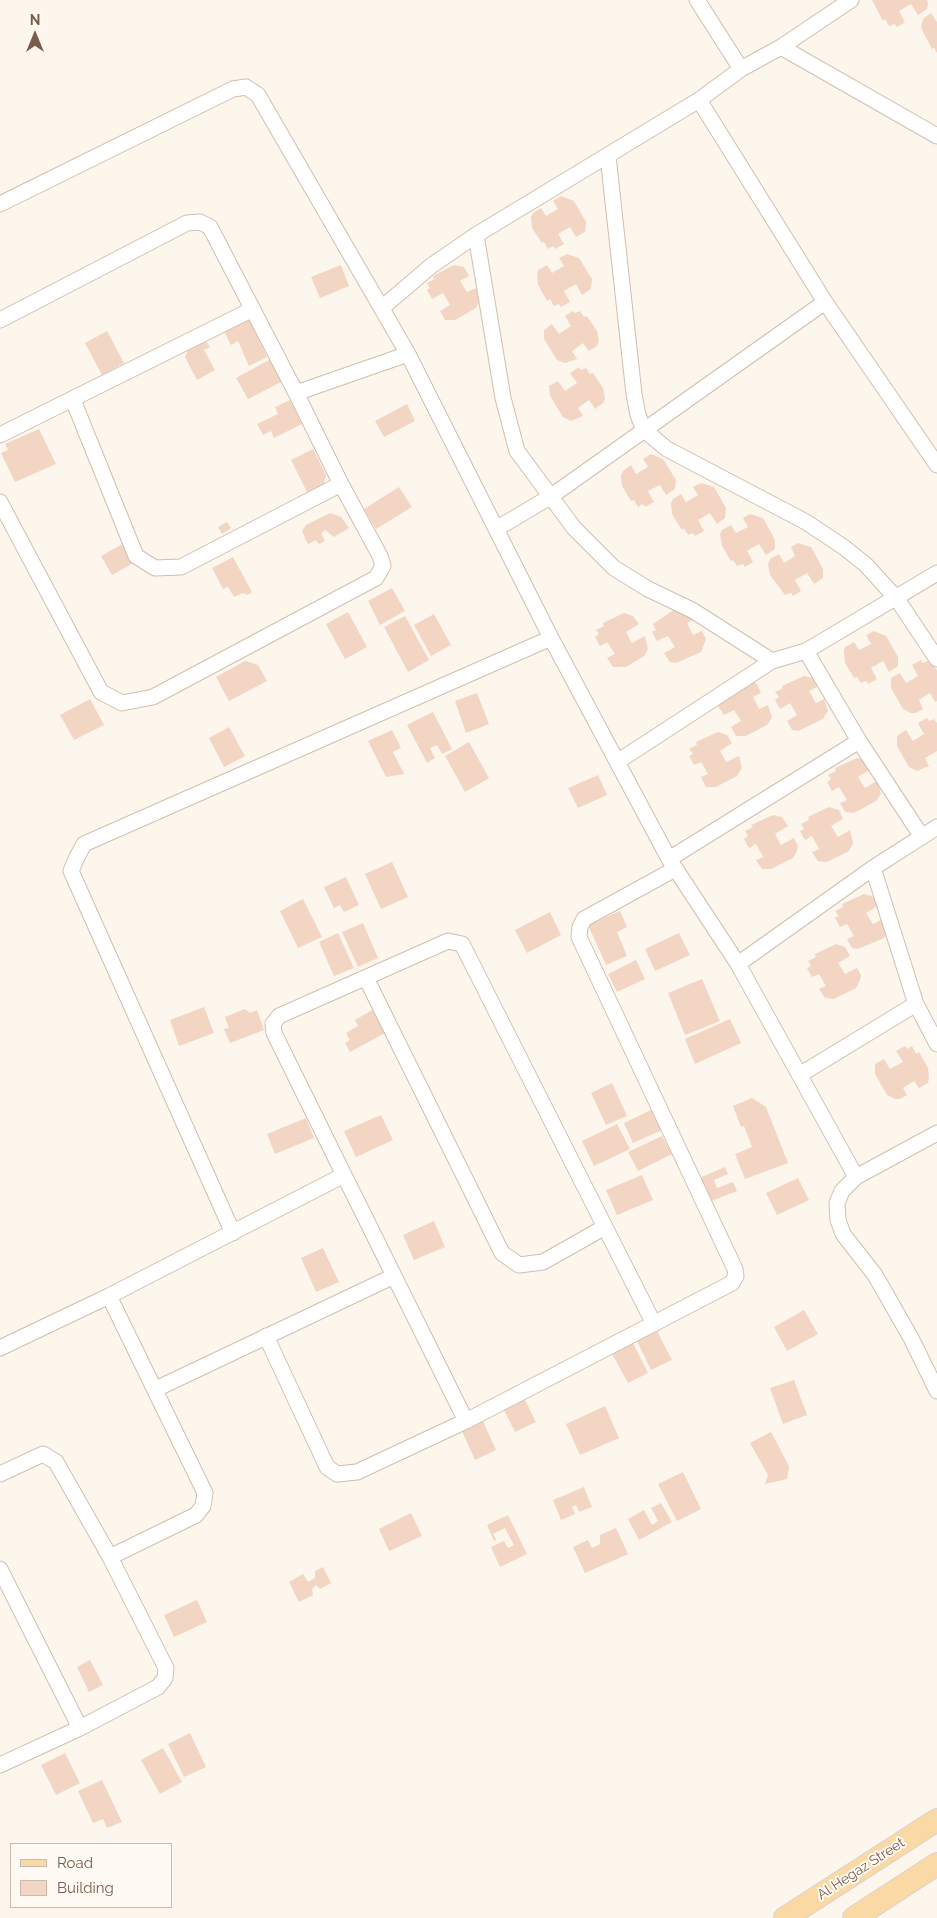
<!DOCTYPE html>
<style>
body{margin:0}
#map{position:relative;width:937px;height:1918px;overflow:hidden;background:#fdf6ec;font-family:Raleway,sans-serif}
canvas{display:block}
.legend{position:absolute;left:10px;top:1843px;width:162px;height:65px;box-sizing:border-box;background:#fffaf3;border:1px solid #cabbb1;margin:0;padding:6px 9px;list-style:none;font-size:15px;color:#7a5c4d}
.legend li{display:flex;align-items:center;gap:10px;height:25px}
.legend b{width:25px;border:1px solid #cabbb1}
.north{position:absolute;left:10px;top:10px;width:50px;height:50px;-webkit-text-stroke:4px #fffaf3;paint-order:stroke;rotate:0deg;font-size:14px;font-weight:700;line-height:20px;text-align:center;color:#7a5c4d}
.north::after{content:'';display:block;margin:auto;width:18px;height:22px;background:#7a5c4d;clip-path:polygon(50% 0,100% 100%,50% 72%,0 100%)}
</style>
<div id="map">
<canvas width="937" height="1918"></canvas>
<ul class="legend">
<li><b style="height:6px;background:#fbd9a5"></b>Road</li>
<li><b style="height:14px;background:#f3d5c3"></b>Building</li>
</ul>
<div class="north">N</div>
</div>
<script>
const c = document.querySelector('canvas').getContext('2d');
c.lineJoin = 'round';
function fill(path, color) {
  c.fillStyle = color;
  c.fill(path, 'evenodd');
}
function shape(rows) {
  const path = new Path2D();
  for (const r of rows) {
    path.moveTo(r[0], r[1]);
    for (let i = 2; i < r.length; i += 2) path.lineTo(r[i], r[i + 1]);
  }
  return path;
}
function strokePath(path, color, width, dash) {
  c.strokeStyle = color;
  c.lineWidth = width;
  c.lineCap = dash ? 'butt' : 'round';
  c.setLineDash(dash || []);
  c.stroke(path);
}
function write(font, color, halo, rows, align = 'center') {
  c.font = font + ' Raleway,sans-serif';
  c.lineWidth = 4;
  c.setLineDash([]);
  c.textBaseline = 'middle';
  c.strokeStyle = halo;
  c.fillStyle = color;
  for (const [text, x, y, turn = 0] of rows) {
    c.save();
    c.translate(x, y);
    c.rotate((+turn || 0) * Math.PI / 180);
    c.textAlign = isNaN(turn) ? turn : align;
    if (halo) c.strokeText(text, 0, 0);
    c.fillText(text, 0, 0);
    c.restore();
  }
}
const building = shape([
 [872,0,927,0,928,3,927,9,918,15,911,4,899,11,905,22,897,27,895,24,889,26,885,19,883,21],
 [931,13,937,22,937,53,934,48,932,49,921,28,923,19],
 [561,196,574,201,586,222,585,232,576,237,570,227,558,234,564,244,555,249,553,246,548,249,544,242,542,243,532,228,531,217,533,213,541,208,546,216,558,209,553,201],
 [567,254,579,258,592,279,591,289,582,295,576,284,564,291,570,302,561,307,559,304,554,306,550,299,547,301,538,285,537,274,538,270,547,265,552,273,564,266,559,258],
 [341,265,349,286,320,298,311,277],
 [454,265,464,267,469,276,460,281,467,292,476,288,480,300,476,308,455,320,445,320,440,311,450,305,443,293,432,299,427,290,430,288,427,283,434,279,433,276],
 [573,311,575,313,580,311,584,317,587,316,597,331,599,341,597,346,589,351,583,343,572,351,577,359,565,363,557,360,544,339,544,330,552,324,559,334,571,326,565,316],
 [248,317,267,357,249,366,238,341,231,345,223,329],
 [107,331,124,363,102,375,85,343],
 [204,338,210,347,204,350,215,370,197,380,185,357,190,345],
 [271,359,283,381,248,399,236,378],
 [579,367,581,370,586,368,590,374,593,373,603,388,605,399,603,403,595,409,589,400,578,408,583,416,571,421,563,417,550,396,549,386,558,381,565,391,577,383,570,373],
 [290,400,302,424,274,438,271,431,263,435,257,424,278,414,275,407],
 [407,404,415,421,384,437,375,421],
 [39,429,56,464,15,482,1,453,8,450,5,444],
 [313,449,326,475,323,487,308,494,291,460],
 [651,454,663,459,676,480,675,489,666,495,660,485,648,491,654,502,645,507,643,504,638,507,634,500,631,501,622,486,621,475,623,471,631,465,636,474,648,467,643,459],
 [701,483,714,487,726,508,725,518,717,524,710,513,698,520,704,531,695,536,693,533,688,535,684,528,682,530,672,514,671,503,673,499,681,494,686,502,698,495,693,487],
 [399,487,412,507,376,529,364,509],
 [330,513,341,517,349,528,334,537,325,530,321,533,325,541,319,544,316,540,308,544,302,531,306,525],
 [750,514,763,518,775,540,775,549,766,555,759,544,747,551,753,562,745,567,743,564,737,566,733,560,731,561,722,546,720,534,722,530,731,525,736,533,748,527,743,518],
 [227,522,231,528,222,534,218,527],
 [126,542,137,561,112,575,101,556],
 [798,543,811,547,823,569,823,578,814,584,807,573,795,580,801,591,793,596,791,593,785,595,770,575,768,564,770,559,779,554,784,563,795,556,791,547],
 [233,557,252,592,247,595,243,593,234,597,228,587,223,589,212,568],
 [392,588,405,611,380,625,368,601],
 [675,609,695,619,687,623,693,635,702,631,706,639,701,652,676,663,670,662,664,653,675,647,668,636,657,641,652,632,656,630,653,624],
 [348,612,367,647,345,659,326,624],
 [624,613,633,616,639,624,626,632,632,643,645,636,648,649,644,656,626,667,613,667,607,658,615,654,607,642,600,646,595,637,599,634,596,630,604,626,603,623],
 [434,614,451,645,431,656,414,625],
 [405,616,429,660,408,672,384,627],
 [874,631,886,636,898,657,898,666,889,672,883,661,871,668,877,679,868,684,866,681,861,683,857,677,854,678,845,663,844,652,845,647,854,642,859,650,871,644,866,635],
 [921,660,922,663,928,661,937,670,937,701,935,702,930,693,919,700,923,709,916,713,911,713,903,709,891,688,891,678,900,673,906,683,918,676,912,665],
 [245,661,258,665,267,681,229,701,216,677],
 [804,676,813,678,817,687,809,691,816,703,824,699,828,711,823,719,798,731,792,730,787,721,797,715,790,703,780,709,775,700,779,697,775,692,783,688,782,686],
 [753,682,757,684,761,693,753,697,759,709,768,705,772,718,767,725,746,736,736,736,731,727,741,721,734,710,724,715,718,706,722,703,719,698],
 [477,693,489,724,466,733,455,701],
 [90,699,104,725,74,740,60,715],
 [433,712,452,749,442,754,437,745,430,748,435,758,427,763,407,725],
 [927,718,929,721,934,719,937,723,937,751,925,758,929,766,917,771,909,767,897,746,897,736,906,730,913,741,924,734,918,723],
 [229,727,245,756,224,767,209,738],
 [392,730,401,748,393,752,404,774,386,777,368,741],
 [718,732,727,735,732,743,720,751,726,762,739,756,742,768,737,776,716,787,706,787,701,777,708,774,701,762,694,765,689,756,693,754,689,749,697,745,696,742],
 [469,742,489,778,465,792,445,756],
 [857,758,866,760,871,769,858,777,865,788,877,781,881,794,876,801,854,813,845,812,840,803,847,800,839,787,832,791,827,782,831,779,828,775,836,771,835,768],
 [598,775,607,795,578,808,568,788],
 [829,807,839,810,843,819,831,826,838,837,850,830,853,843,849,851,827,862,818,861,812,852,819,849,812,836,805,840,800,831,804,829,801,824,809,820,808,817],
 [773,815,782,817,788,826,775,834,781,845,794,838,798,846,797,851,793,858,771,869,762,869,756,860,763,857,756,844,749,848,744,839,748,836,745,831,753,827,751,825],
 [392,862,408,897,381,909,365,874],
 [346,877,359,905,344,912,340,905,334,908,324,887],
 [864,894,874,897,878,906,866,913,873,924,885,918,887,934,884,938,858,949,852,948,847,939,854,936,847,924,840,927,835,918,839,916,835,911,843,907,842,904],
 [303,899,322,937,298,948,280,911],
 [620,911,627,927,617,932,627,956,606,965,588,925],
 [550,912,561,935,527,953,515,930],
 [363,923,378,958,358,967,342,932],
 [338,933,354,968,334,976,319,942],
 [679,933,690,955,655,971,645,949],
 [836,944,845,947,850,956,838,963,845,974,857,968,861,975,860,980,856,988,834,999,825,998,819,989,826,986,819,974,812,977,807,968,811,966,808,961,816,957,815,954],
 [636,960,645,979,617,992,608,974],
 [702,979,720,1021,685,1035,668,993],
 [204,1007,214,1033,179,1046,170,1020],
 [245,1009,250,1013,257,1010,264,1030,230,1043,224,1029,229,1028,225,1017],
 [374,1009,387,1032,350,1052,345,1043,350,1040,346,1033,358,1026,355,1020],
 [730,1019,741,1043,695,1064,685,1039],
 [905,1046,907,1049,912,1046,916,1054,919,1052,928,1068,929,1078,928,1083,919,1088,914,1081,903,1088,907,1095,900,1099,895,1099,887,1095,875,1074,875,1064,884,1059,890,1069,903,1062,896,1051],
 [612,1083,627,1116,606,1125,591,1093],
 [752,1098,766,1107,788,1163,745,1179,735,1154,752,1147,744,1126,741,1127,733,1106],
 [653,1109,662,1130,633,1143,624,1123],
 [381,1115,393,1140,356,1157,344,1131],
 [306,1118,314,1138,275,1154,267,1134],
 [617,1124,630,1149,594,1166,582,1141],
 [662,1136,672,1154,638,1171,628,1152],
 [725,1167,728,1174,714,1180,717,1188,733,1182,737,1191,709,1202,699,1178],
 [642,1175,653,1200,617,1215,606,1190],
 [798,1178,809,1200,777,1215,766,1193],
 [434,1221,445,1247,414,1260,403,1235],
 [323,1248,339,1282,316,1292,301,1258],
 [804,1310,818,1334,787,1351,774,1327],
 [656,1329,672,1360,651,1370,636,1339],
 [632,1341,648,1373,628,1383,611,1352],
 [794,1380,807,1415,783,1424,770,1388],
 [524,1398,536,1422,515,1432,503,1408],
 [605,1406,619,1438,580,1455,566,1424],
 [482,1419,496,1450,475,1460,461,1429],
 [771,1432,789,1466,787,1479,765,1484,768,1475,750,1443],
 [683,1472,701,1509,677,1521,658,1484],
 [584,1487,592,1507,579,1512,576,1505,572,1507,575,1514,561,1520,553,1500],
 [661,1503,672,1522,639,1540,628,1519,644,1510,652,1525,658,1521,651,1508],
 [411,1513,422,1536,389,1551,379,1529],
 [508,1515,527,1554,500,1567,491,1547,504,1541,508,1548,514,1545,505,1528,493,1534,496,1540,494,1541,487,1525],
 [616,1528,628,1554,585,1573,573,1547,588,1540,592,1548,600,1544,600,1535],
 [323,1567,331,1583,320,1589,316,1585,312,1589,313,1595,299,1602,289,1582,303,1574,308,1582,315,1578,315,1571],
 [197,1600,207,1622,174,1637,164,1615],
 [90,1660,103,1685,89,1692,77,1667],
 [190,1733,206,1767,184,1777,168,1744],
 [163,1748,182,1782,160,1794,141,1760],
 [65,1753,80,1783,56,1795,41,1765],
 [102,1780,122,1822,107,1828,103,1819,93,1823,78,1791]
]);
const minor = shape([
 [697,0,741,69],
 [781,47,937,136],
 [699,100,825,302,937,465],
 [608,156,634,394,638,415,644,430,667,449,806,522,845,548,866,565,897,599,937,659],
 [0,204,233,89,246,87,258,95,408,354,551,638,669,859,738,964,856,1177],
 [476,235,503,398,517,451,574,528,614,568,648,589,692,610,772,661],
 [383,307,431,266,476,235,699,100,741,69,781,47,851,0],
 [0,320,187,223,200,222,210,227,296,393,408,354],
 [73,400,136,556,155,568,181,567,341,484,296,393],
 [0,435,253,309],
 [0,502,101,692,122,703,153,697,376,578,383,566,380,556,341,484],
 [496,529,550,497,825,302],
 [806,651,859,741,922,837],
 [617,762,772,661,806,651,937,573],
 [669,859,859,741],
 [873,868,916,1004,937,1044],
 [738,964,873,868,937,827],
 [366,978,502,1253,519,1265,543,1262,605,1227],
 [801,1074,916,1004],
 [937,1133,856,1177,842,1191,837,1203,838,1220,843,1234,875,1275,911,1338,937,1391],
 [344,1175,274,1033,273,1024,279,1016,448,941,462,944,654,1324],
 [233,1233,71,871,77,857,84,844,551,638],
 [109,1296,344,1175,466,1421],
 [266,1336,327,1467,337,1474,357,1472,466,1421,732,1283,736,1276,735,1269,579,937,580,927,584,919,675,869],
 [0,1348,109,1296,205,1493,203,1506,196,1515,110,1557],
 [156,1389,394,1276],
 [0,1474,43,1454,56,1462,110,1557,166,1668,165,1678,158,1687,80,1728,0,1569],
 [0,1765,80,1728]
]);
const primary = shape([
 [785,1918,937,1820],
 [854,1918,937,1864]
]);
const streetNames = [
 ["Al Hegaz Street",861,1869,-33]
];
fill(building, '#f3d5c3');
strokePath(minor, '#d1beb0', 17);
strokePath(primary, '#dad1cd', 24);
strokePath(minor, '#fff', 15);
strokePath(primary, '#fbd9a5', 22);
write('14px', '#7a5c4d', '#fffaf3', streetNames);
</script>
